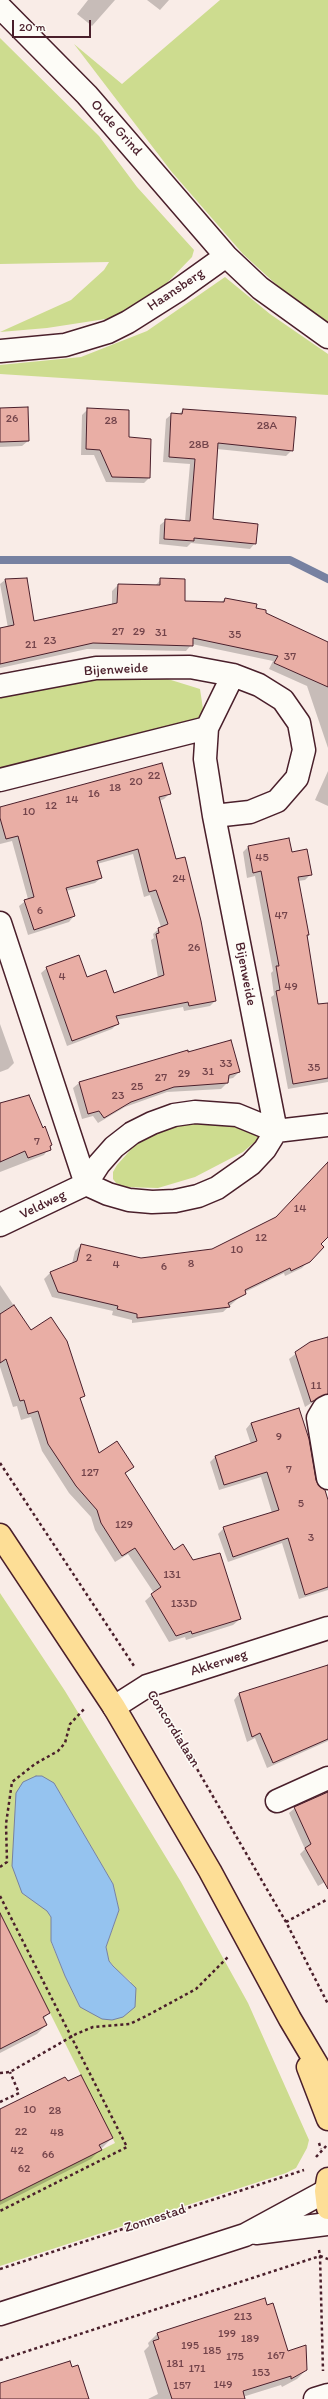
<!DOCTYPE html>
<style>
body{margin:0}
#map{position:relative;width:328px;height:2399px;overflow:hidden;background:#f9ece7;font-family:Itim,sans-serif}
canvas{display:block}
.scale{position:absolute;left:12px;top:20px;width:79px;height:18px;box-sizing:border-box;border:2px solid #4a1f2b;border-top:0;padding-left:5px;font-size:12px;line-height:14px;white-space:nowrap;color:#4a1f2b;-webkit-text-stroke:3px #fdfcf7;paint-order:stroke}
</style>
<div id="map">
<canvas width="328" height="2399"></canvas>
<div class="scale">20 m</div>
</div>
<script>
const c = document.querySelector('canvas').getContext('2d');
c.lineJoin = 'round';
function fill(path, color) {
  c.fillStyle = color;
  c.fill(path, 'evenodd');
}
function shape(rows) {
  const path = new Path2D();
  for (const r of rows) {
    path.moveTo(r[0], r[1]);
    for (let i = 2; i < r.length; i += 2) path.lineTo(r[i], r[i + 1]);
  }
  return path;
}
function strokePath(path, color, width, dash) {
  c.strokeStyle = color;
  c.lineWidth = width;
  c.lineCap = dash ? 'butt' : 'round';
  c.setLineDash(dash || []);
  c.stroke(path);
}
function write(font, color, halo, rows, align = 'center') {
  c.font = font + ' Itim,sans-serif';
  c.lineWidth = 3;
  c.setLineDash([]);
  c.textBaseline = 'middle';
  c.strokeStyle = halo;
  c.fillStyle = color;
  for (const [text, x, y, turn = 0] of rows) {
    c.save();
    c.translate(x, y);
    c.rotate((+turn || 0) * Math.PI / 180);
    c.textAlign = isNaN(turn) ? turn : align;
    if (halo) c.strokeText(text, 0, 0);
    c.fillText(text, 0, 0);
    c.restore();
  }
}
const green = shape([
 [220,0,328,0,328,326,303,309,243,254,171,171,74,44,122,84],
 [0,38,99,136,137,187,194,250,192,257,164,286,112,318,47,328,0,332,71,300,104,270,109,262,0,264],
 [225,277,270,314,328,354,328,395,0,374,0,365,81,357,147,331],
 [142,671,200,689,203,709,197,722,153,730,0,773,0,691],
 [199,1120,270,1129,243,1152,195,1177,158,1188,124,1187,116,1183,113,1179,113,1172,117,1165,135,1145,166,1128],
 [0,1593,65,1691,181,1882,248,2003,309,2140,307,2148,296,2168,286,2173,0,2266,0,2201,115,2143,0,1913],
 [54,1783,113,1884,119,1910,106,1947,109,1961,118,1971,131,1982,80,2007,65,1976,51,1942,51,1917,15,1843,16,1793]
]);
const water = shape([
 [36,1776,42,1776,54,1783,113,1884,119,1910,106,1947,109,1961,113,1966,136,1988,135,2007,123,2017,112,2020,102,2019,80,2007,65,1976,51,1941,51,1917,47,1911,22,1893,12,1866,16,1793,23,1782,36,1776]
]);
const shadow = shape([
 [88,0,115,0,92,26,77,14],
 [147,0,169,0,160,10],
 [88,409,128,438,149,478,144,483,106,482,94,455,81,455,82,415],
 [0,410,28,441,22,446,0,447],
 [183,410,292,450,286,456,217,449,212,520,255,543,250,549,191,543,187,547,159,544,160,525,166,520,185,521,190,464,163,462,166,419,172,414,179,414],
 [27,579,33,622,112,605,112,591,118,585,155,586,161,579,184,602,220,603,225,599,265,613,328,643,328,748,307,686,269,669,273,661,192,644,186,651,87,649,0,668,0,630,8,628,0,584,5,580],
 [328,771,328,806,315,800],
 [170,793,164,799,159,801,215,1001,210,1006,184,1011,183,1007,116,1020,118,1023,112,1029,67,1046,41,973,47,968,87,978,114,995,158,978,151,940,154,938,153,934,161,927,150,895,144,897,133,854,97,864,101,878,95,883,66,891,74,916,69,922,28,935,19,906,28,899,12,841,0,844,0,808],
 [248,847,291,853,311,874,305,880,298,881,308,935,306,936,317,1005,328,1004,328,1082,288,1089,271,997,274,995,271,973,273,971,255,876,247,878,243,852],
 [0,1024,14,1063,8,1069,0,1072],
 [188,1053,239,1072,233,1078,228,1079,227,1083,221,1089,167,1092,125,1107,98,1123,93,1116,82,1119,73,1088,79,1083],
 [0,1105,42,1129,51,1145,44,1155,0,1172],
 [328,1183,328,1234,320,1244,322,1247,302,1268,285,1276,284,1273,245,1292,223,1312,132,1323,132,1320,112,1315,113,1311,52,1297,44,1279,50,1273,72,1264,75,1251,81,1245,141,1259,212,1250,276,1218],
 [0,1285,31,1331,83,1396,80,1399,98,1455,132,1467,125,1474,174,1551,193,1561,240,1619,233,1625,186,1640,185,1637,169,1642,145,1601,154,1593,128,1554,115,1562,95,1530,91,1517,69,1493,42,1451,31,1417,21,1420,17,1406,13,1407,0,1367],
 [328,1338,328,1401,316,1400,305,1407,289,1359,310,1343],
 [251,1423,315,1481,328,1503,328,1590,299,1599,282,1543,228,1562,218,1534,224,1528,272,1513,261,1477,219,1490,210,1462,215,1457,251,1444,246,1429],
 [328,1666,328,1741,267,1768,255,1738,247,1742,234,1700,239,1694],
 [328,1793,328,1880,318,1886,300,1854,305,1849,289,1813,295,1808],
 [0,1915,49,2013,43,2019,46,2025,37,2034,0,2053],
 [0,2110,112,2138,91,2159,0,2205],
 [157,2334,288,2352,306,2370,297,2379,282,2387,281,2385,236,2399,148,2399,158,2394,144,2351,149,2346,148,2343]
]);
const stream = shape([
 [0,560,290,560,328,579]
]);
const building = shape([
 [28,407,29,441,0,442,0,408,28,407],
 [87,408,129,410,129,437,151,439,150,478,112,477,100,450,86,449,87,408],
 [183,409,296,417,293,451,218,443,213,519,258,524,256,544,194,538,194,541,164,539,165,519,190,521,195,459,169,457,171,413,182,414,183,409],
 [27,578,34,621,117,603,118,584,160,585,160,578,185,579,185,601,224,602,225,598,257,604,256,608,266,610,266,613,328,642,328,687,274,663,278,656,193,638,193,646,93,643,0,664,0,628,14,625,5,579,27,578],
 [162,763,171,794,159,797,176,859,185,857,201,921,216,1001,189,1006,188,1002,116,1016,119,1024,72,1041,46,967,79,955,87,977,106,970,114,993,164,975,156,934,159,933,158,928,168,924,156,890,149,892,138,849,97,861,102,878,66,888,75,916,34,930,24,900,34,897,18,836,6,839,0,818,0,807,162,763],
 [289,838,292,852,307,849,312,875,298,877,309,935,307,935,318,1004,328,1003,328,1078,293,1084,276,991,280,990,276,966,279,966,261,871,253,873,248,846,289,838],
 [231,1040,240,1072,229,1075,228,1083,174,1087,131,1102,104,1118,99,1111,88,1114,79,1082,188,1050,188,1052,231,1040],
 [29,1095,43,1128,45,1126,52,1145,50,1146,51,1150,28,1158,25,1151,0,1162,0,1103,29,1095],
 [328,1162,328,1237,321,1244,324,1247,310,1262,291,1271,290,1268,245,1290,246,1294,228,1303,230,1307,137,1318,137,1314,117,1309,118,1306,58,1292,50,1272,77,1261,81,1244,141,1258,212,1249,276,1217,328,1162],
 [14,1305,31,1330,51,1317,67,1341,85,1396,80,1398,99,1453,117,1441,134,1467,125,1473,174,1550,183,1544,193,1560,220,1553,241,1619,192,1634,191,1631,176,1636,151,1594,161,1587,135,1548,122,1556,101,1523,97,1510,76,1486,48,1444,38,1411,28,1414,24,1400,20,1401,6,1359,0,1363,0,1314,14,1305],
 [328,1337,328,1394,311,1402,295,1352,310,1342,328,1337],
 [299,1408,309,1439,316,1480,319,1486,325,1490,328,1500,328,1587,305,1595,288,1538,233,1557,223,1527,279,1510,267,1472,224,1485,215,1456,257,1441,251,1423,299,1408],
 [328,1665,328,1739,273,1763,260,1733,252,1737,239,1693,328,1665],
 [328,1792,328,1889,305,1848,311,1844,294,1807,328,1792],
 [0,1913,50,2013,43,2017,47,2025,0,2049,0,1913],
 [81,2075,113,2138,99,2145,102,2150,0,2201,0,2109,65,2077,68,2081,81,2075],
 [265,2298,267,2305,273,2303,288,2351,306,2345,307,2370,291,2379,291,2376,243,2391,245,2399,172,2399,153,2341,159,2339,157,2333,265,2298],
 [70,2361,72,2367,78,2365,89,2399,0,2399,0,2383,70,2361]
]);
const path = shape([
 [0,1463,134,1666],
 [161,1707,286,1922,328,2004],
 [0,1867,7,1862,6,1824,12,1782,35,1764,58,1751,65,1743,70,1724,85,1708],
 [0,1896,127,2147,0,2211],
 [286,1922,328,1899],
 [0,2073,10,2072,76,2034,93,2027,130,2024,150,2014,196,1989,228,1957],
 [0,2102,19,2093,10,2072],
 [319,2143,321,2149],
 [316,2157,328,2144],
 [319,2250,320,2256,328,2259],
 [0,2269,304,2170],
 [0,2360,320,2256,323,2371]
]);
const minor = shape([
 [0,7,87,95,226,256,260,288,328,337],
 [0,351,65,345,108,332,128,322,177,291,226,256],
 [233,675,207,728,205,759,214,816,276,1131],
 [0,686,96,668,190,667,233,675,259,685,283,700,299,723,304,750,297,778,277,801,250,812,214,816],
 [0,780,207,728],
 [0,923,86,1184],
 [86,1184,108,1194,129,1200,152,1202,175,1201,198,1196,217,1188,251,1164,265,1149,276,1131],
 [0,1225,86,1184,99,1164,114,1147,132,1133,152,1123,174,1115,195,1112,237,1115,276,1131,328,1125],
 [328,1406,324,1408,318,1418,328,1478],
 [114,1707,147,1686,328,1628],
 [277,1801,328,1778],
 [256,2233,328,2224],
 [0,2314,245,2235,326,2191],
 [315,2399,328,2395]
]);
const major = shape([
 [0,1535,114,1707,210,1871,290,2019,328,2083],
 [308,2067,328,2119],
 [328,2179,326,2191,328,2208]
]);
const numberNames = [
 ["26",12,419],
 ["28",111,421],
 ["28A",267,426],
 ["28B",199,445],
 ["27",118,632],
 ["29",139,632],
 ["31",161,633],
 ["35",235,635],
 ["23",50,641],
 ["21",31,645],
 ["37",290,657],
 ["22",154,776],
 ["20",136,782],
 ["18",115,788],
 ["16",94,794],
 ["14",72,800],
 ["12",51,806],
 ["10",29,812],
 ["45",262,858],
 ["24",179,879],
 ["6",40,911],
 ["47",281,916],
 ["26",194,948],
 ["4",62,977],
 ["49",291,987],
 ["33",226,1064],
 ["35",314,1068],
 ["31",208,1072],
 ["29",184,1074],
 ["27",161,1078],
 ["25",137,1087],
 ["23",118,1096],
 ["7",37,1142],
 ["14",300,1209],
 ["12",261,1238],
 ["10",237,1250],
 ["2",89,1258],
 ["8",191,1264],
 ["4",116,1265],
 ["6",164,1267],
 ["11",316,1386],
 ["9",279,1437],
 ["7",289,1470],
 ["127",90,1473],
 ["5",301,1504],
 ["129",124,1525],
 ["3",311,1538],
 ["131",172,1575],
 ["133D",184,1604],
 ["10",30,2110],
 ["28",55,2111],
 ["22",21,2132],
 ["48",57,2133],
 ["42",17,2151],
 ["66",48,2155],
 ["62",24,2169],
 ["213",243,2317],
 ["199",227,2334],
 ["189",250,2339],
 ["195",190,2346],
 ["185",212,2351],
 ["167",276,2356],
 ["175",235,2357],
 ["181",175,2364],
 ["171",197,2369],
 ["153",261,2373],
 ["149",223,2385],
 ["157",182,2386]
];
const streetNames = [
 ["Oude Grind",116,128,48],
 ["Haansberg",176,290,-34],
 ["Bijenweide",116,670,-3],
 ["Bijenweide",245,974,79],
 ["Veldweg",43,1205,-26],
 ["Akkerweg",219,1663,-18],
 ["Concordialaan",173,1729,58],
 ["Zonnestad",155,2219,-18]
];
fill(green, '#cddc8f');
fill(water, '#95c3ef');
strokePath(water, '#7781a1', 1);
fill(shadow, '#0003');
strokePath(stream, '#7781a1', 8);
fill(building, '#e9aea5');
strokePath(building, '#4a1f2b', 1);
strokePath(minor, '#4a1f2b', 25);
strokePath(major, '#4a1f2b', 25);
strokePath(path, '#4a1f2b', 2.5, [3, 3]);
strokePath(minor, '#fdfcf7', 22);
strokePath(major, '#fdde96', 22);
write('12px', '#72434a', null, numberNames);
write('14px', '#4a1f2b', '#fdfcf7', streetNames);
</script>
